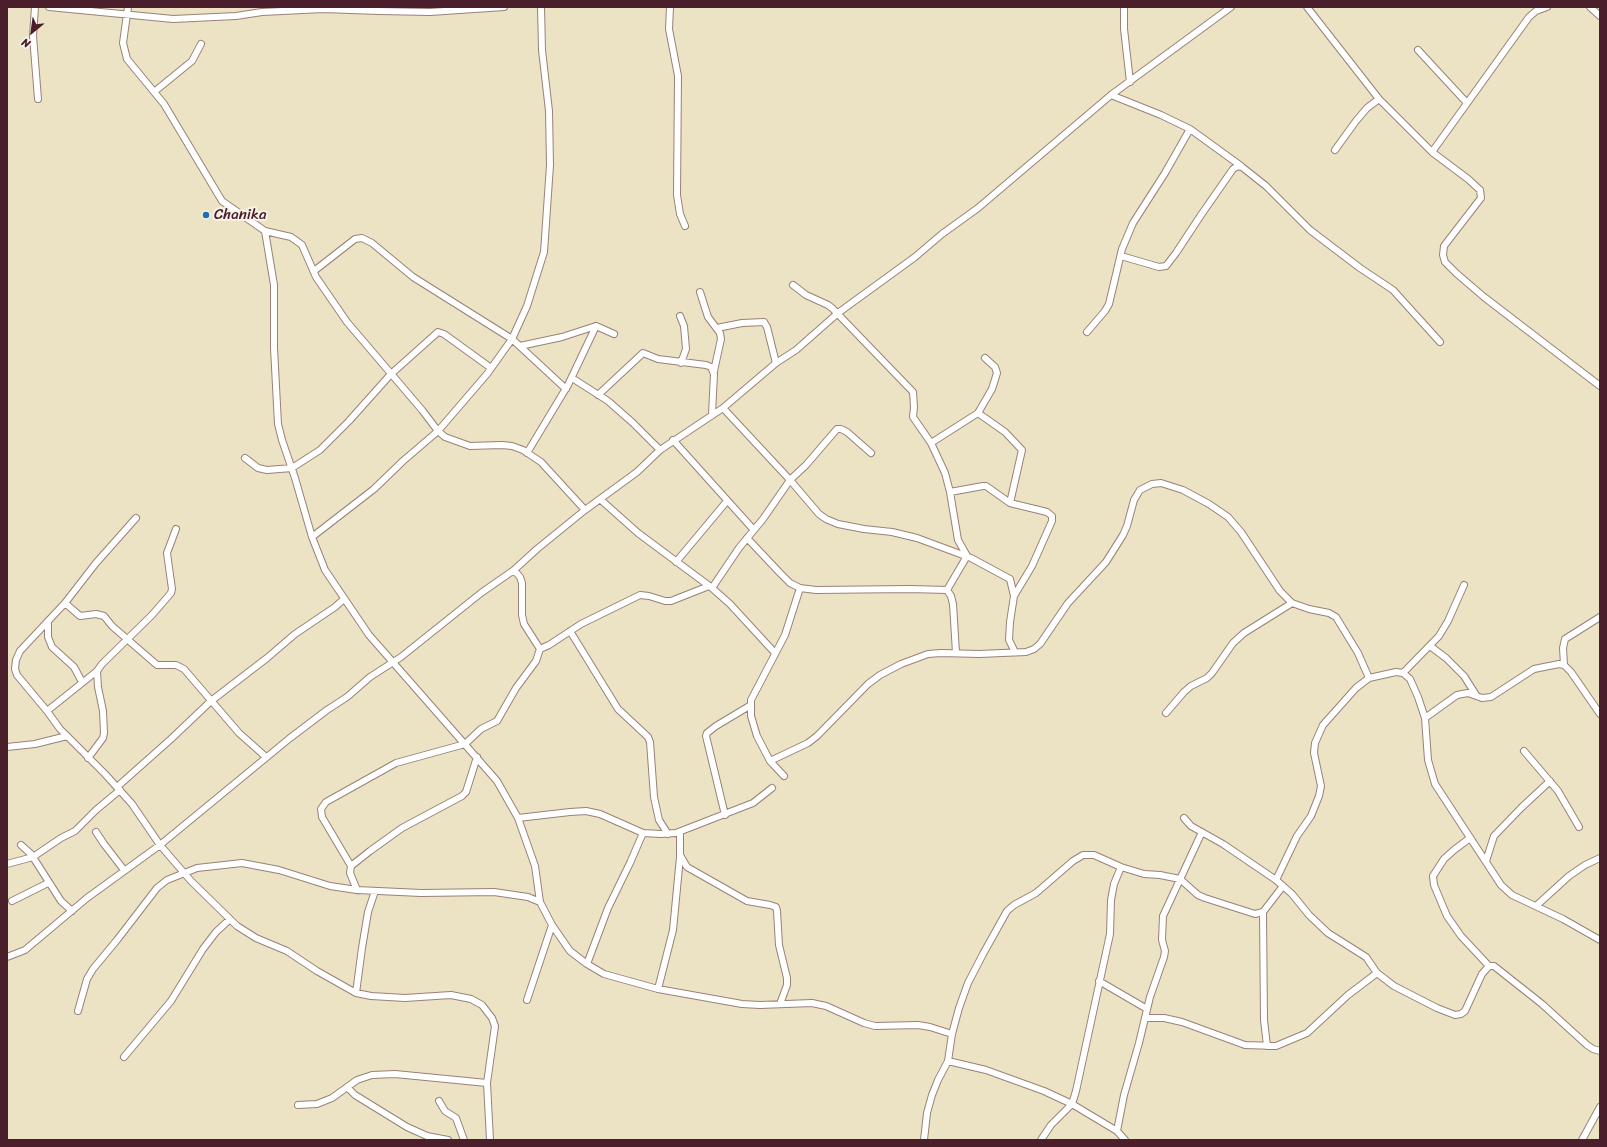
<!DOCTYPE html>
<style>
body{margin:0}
#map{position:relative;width:1607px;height:1147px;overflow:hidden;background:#ebe3c4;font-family:Sriracha,sans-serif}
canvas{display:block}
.frame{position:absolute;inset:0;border:8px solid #4a1f2b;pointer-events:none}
.north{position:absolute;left:12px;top:12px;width:40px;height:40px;-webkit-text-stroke:3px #f7f3e8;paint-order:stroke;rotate:209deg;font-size:11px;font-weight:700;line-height:16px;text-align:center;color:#4a1f2b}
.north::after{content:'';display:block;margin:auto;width:14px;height:18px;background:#4a1f2b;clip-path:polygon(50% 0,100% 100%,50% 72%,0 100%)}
</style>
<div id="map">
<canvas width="1607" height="1147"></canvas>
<div class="frame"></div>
<div class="north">N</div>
</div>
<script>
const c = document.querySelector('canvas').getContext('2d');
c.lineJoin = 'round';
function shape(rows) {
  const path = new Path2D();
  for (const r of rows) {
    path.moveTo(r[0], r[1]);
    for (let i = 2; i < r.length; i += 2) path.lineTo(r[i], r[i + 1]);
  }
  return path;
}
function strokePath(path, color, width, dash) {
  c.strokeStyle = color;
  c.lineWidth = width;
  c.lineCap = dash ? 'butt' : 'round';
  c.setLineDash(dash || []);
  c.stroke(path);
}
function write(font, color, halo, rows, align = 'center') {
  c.font = font + ' Sriracha,sans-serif';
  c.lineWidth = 4;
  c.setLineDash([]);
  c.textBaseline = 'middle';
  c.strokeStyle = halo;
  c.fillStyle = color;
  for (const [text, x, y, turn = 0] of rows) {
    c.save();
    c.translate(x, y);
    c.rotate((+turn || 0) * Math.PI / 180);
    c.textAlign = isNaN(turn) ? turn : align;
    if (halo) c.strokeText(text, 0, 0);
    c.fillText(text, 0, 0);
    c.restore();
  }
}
const minor = shape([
 [35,7,33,36,38,99],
 [49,7,173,19,236,16,262,12,323,9,379,11,430,12,504,7],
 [128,7,123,43,127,59,164,104,222,201,265,231,274,285,274,348,278,424,282,440,295,478,312,537,325,570,369,635,497,781,518,818,535,866,540,902,552,925,570,951,587,964,604,974,658,989,742,1004,760,1005,812,1003,826,1006,864,1023,875,1026,918,1025,930,1027,952,1034],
 [670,7,669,29,678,76,677,195,680,214,685,226],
 [1124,7,1124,29,1130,82],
 [1307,7,1379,99,1432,152,1468,179,1480,190,1481,198,1444,246,1443,255,1445,262,1456,273,1484,297,1600,386],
 [1590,7,1600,16],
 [1418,50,1467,103],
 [154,92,192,61,201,44],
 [1111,95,1161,115,1190,129,1241,166],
 [1335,150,1356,121,1367,108,1379,99],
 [1432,152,1529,17,1536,11,1547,7],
 [265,231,291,237,302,245,316,277,347,322,422,410,438,431,445,437,470,446,502,445,512,446,523,450,541,462,585,510],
 [1121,256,1159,267,1166,266,1176,253,1201,215,1233,169,1238,166,1242,167,1266,186,1310,230,1360,268,1393,290,1440,342],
 [314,271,355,239,362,238,372,243,413,277,512,339,566,389],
 [793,285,806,295,828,305,832,308,913,392,914,407,913,417,931,443,945,473,950,492,958,540,967,556,947,590],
 [700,292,708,317,720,333,721,339,714,371],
 [680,316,684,326,686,349,681,363],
 [717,328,742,323,764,322,767,327,776,363],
 [1087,332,1105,311,1109,304,1122,249,1133,223,1165,173,1190,129],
 [520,346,562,337,596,326,614,334],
 [572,378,608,401,633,423,660,450],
 [598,395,643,353,658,359,706,365,711,367,714,374,712,414],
 [723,408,790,480,819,514,826,519,838,524,864,529,892,532,917,538,971,558,1010,579,1014,596,1010,622,1009,640,1015,652],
 [978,413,1005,432,1022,450,1010,503],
 [673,440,753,529],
 [931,443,978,413,992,389,997,373,995,367,985,358],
 [527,453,568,385,596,326],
 [245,458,258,468,267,470,292,468,320,450,349,421,391,374,438,332,444,334,491,368],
 [950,492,983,486,986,486,1010,503,1047,512,1052,516,1052,521,1032,566,1014,596],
 [601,500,638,533,712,588,730,604,775,653],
 [136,518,96,563,65,603,20,651,16,660,15,669,17,675,47,711,60,729,105,774,132,804,160,845,191,881,237,926,256,938,287,951,317,971,356,993,371,996,405,998,451,995,471,999,482,1005,492,1018,495,1026,487,1083,490,1140],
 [312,537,374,489,403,461,438,431,487,374,512,339,527,306,544,252,550,165,549,111,542,50,541,7],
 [747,538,780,573,790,583,800,588,816,590,910,589,947,590,951,596,953,604,956,653],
 [676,562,727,501],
 [712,588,739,548,763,519,790,480,806,465,837,429,841,429,847,432,871,453],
 [65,603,80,616,96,614,104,616,112,626,157,665,176,665,184,669,239,733,266,757],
 [48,621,48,637,52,647,74,667,82,682],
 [570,631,618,709,648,737,650,742,654,797,659,820,668,834],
 [1430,646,1446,658,1464,676,1476,695],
 [540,649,549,645,581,624,640,595,649,596,665,601,671,601,709,586],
 [1564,665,1563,648,1565,639,1600,617],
 [1403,673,1439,636,1448,621,1464,585],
 [47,711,97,671],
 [1166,713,1184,692,1191,686,1207,678,1212,673,1233,643,1244,633,1292,603],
 [1425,718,1457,695,1468,693,1482,698,1491,697,1534,669,1559,664,1564,665,1571,672,1600,714],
 [7,747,35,744,67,736],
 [1524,751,1558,791,1579,827],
 [88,758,103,738,104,733,103,711,98,687,97,671,102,664,152,615,171,593,172,589,167,553,176,529],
 [770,761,808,743,817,736,868,684,880,675,901,664,928,654,941,653,979,654,1026,652,1034,649,1040,644,1068,603,1106,562,1123,535,1127,526,1134,500,1140,490,1152,484,1161,483,1183,490,1209,504,1228,517,1241,532,1280,591,1292,603,1309,609,1329,613,1336,617,1358,653,1369,678],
 [784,776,770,761,757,736,751,716,751,700,785,635,800,588],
 [117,787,171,739,211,701,267,658,295,634,335,607,344,599],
 [725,815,706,736,707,733,716,726,751,705],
 [518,818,570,812,586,811,600,814,643,833,661,834,676,833,753,803,772,788],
 [1184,818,1191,826,1223,844,1276,880,1292,894,1309,915,1328,933,1366,957,1377,973,1394,986,1437,1008,1455,1015,1461,1014,1465,1011,1482,974,1489,966,1494,966,1542,1004,1587,1045,1593,1049,1600,1051],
 [96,832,104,844,124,870],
 [680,832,680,855,687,867,747,901,770,905,776,907,777,911,779,945,787,978,787,985,780,1004],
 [1470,838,1454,850,1444,859,1433,876,1434,885,1447,916,1461,936,1489,966],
 [21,845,31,854,61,901,72,911],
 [1486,861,1494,836,1521,808,1550,781],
 [7,864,33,857,61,838,75,831,96,810,120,790],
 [351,866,322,817,321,809,326,802,396,763,465,744,481,729,497,721,516,688,536,661,540,649,524,624,522,615,522,583,520,577,514,570],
 [1276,880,1297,836,1311,816,1319,796,1321,786,1314,753,1315,743,1323,725,1356,688,1369,678,1396,672,1403,673,1410,679,1418,697,1425,718,1428,760,1435,784,1501,885,1512,895,1563,919,1600,940],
 [357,890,350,873,351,866,370,851,402,828,462,796,466,792,477,757],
 [12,901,48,883],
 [1536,906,1569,876,1585,865,1600,858],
 [1263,912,1264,1020,1267,1046],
 [7,957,25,950,87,898,160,845,290,738,327,710,347,697,370,677,401,657,481,593,514,570,537,549,585,510,637,472,660,450,723,408,776,363,796,350,838,313,915,257,942,234,978,208,1111,95,1231,7],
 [587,964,608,908,630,863,643,833],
 [1099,981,1147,1009],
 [658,989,673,930,680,857],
 [356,993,362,948,368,912,375,891],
 [527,1000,552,925],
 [78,1011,87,979,93,969,117,940,157,888,167,880,197,868,242,863,279,870,330,886,357,890,421,893,494,892,528,897,540,902],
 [1145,1018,1164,1018,1182,1022,1245,1045,1276,1046,1307,1033,1348,995,1377,973],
 [124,1057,171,1001,203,949,216,932,229,920],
 [948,1061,986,1070,1044,1091,1072,1104,1117,1131,1125,1140],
 [348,1088,355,1095,407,1127,427,1136,448,1140],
 [439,1101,445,1111,456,1118,464,1140],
 [298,1105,317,1104,332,1098,357,1080,372,1075,395,1074,487,1083],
 [1117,1131,1124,1095,1139,1043,1150,997,1164,957,1165,951,1162,940,1163,916,1202,832],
 [924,1140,927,1113,932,1095,938,1080,948,1061,952,1034,959,1008,968,983,983,954,1007,911,1014,905,1036,893,1073,861,1083,855,1094,855,1121,867,1144,874,1160,875,1180,879,1198,895,1205,898,1255,914,1263,912,1283,886],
 [1041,1140,1051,1125,1072,1104,1076,1091,1110,934,1111,900,1114,884,1121,867],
 [1582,1140,1600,1107]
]);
const markers = [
 [206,215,4,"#1f6fb2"]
];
const poiNames = [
 ["Chanika",214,215]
];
strokePath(minor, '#9a8178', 8);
strokePath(minor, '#fff', 6);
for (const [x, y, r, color] of markers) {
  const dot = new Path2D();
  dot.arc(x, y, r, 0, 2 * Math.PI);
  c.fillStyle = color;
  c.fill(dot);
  strokePath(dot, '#f7f3e8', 1.5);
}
write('15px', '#4a1f2b', '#f7f3e8', poiNames, 'left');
</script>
